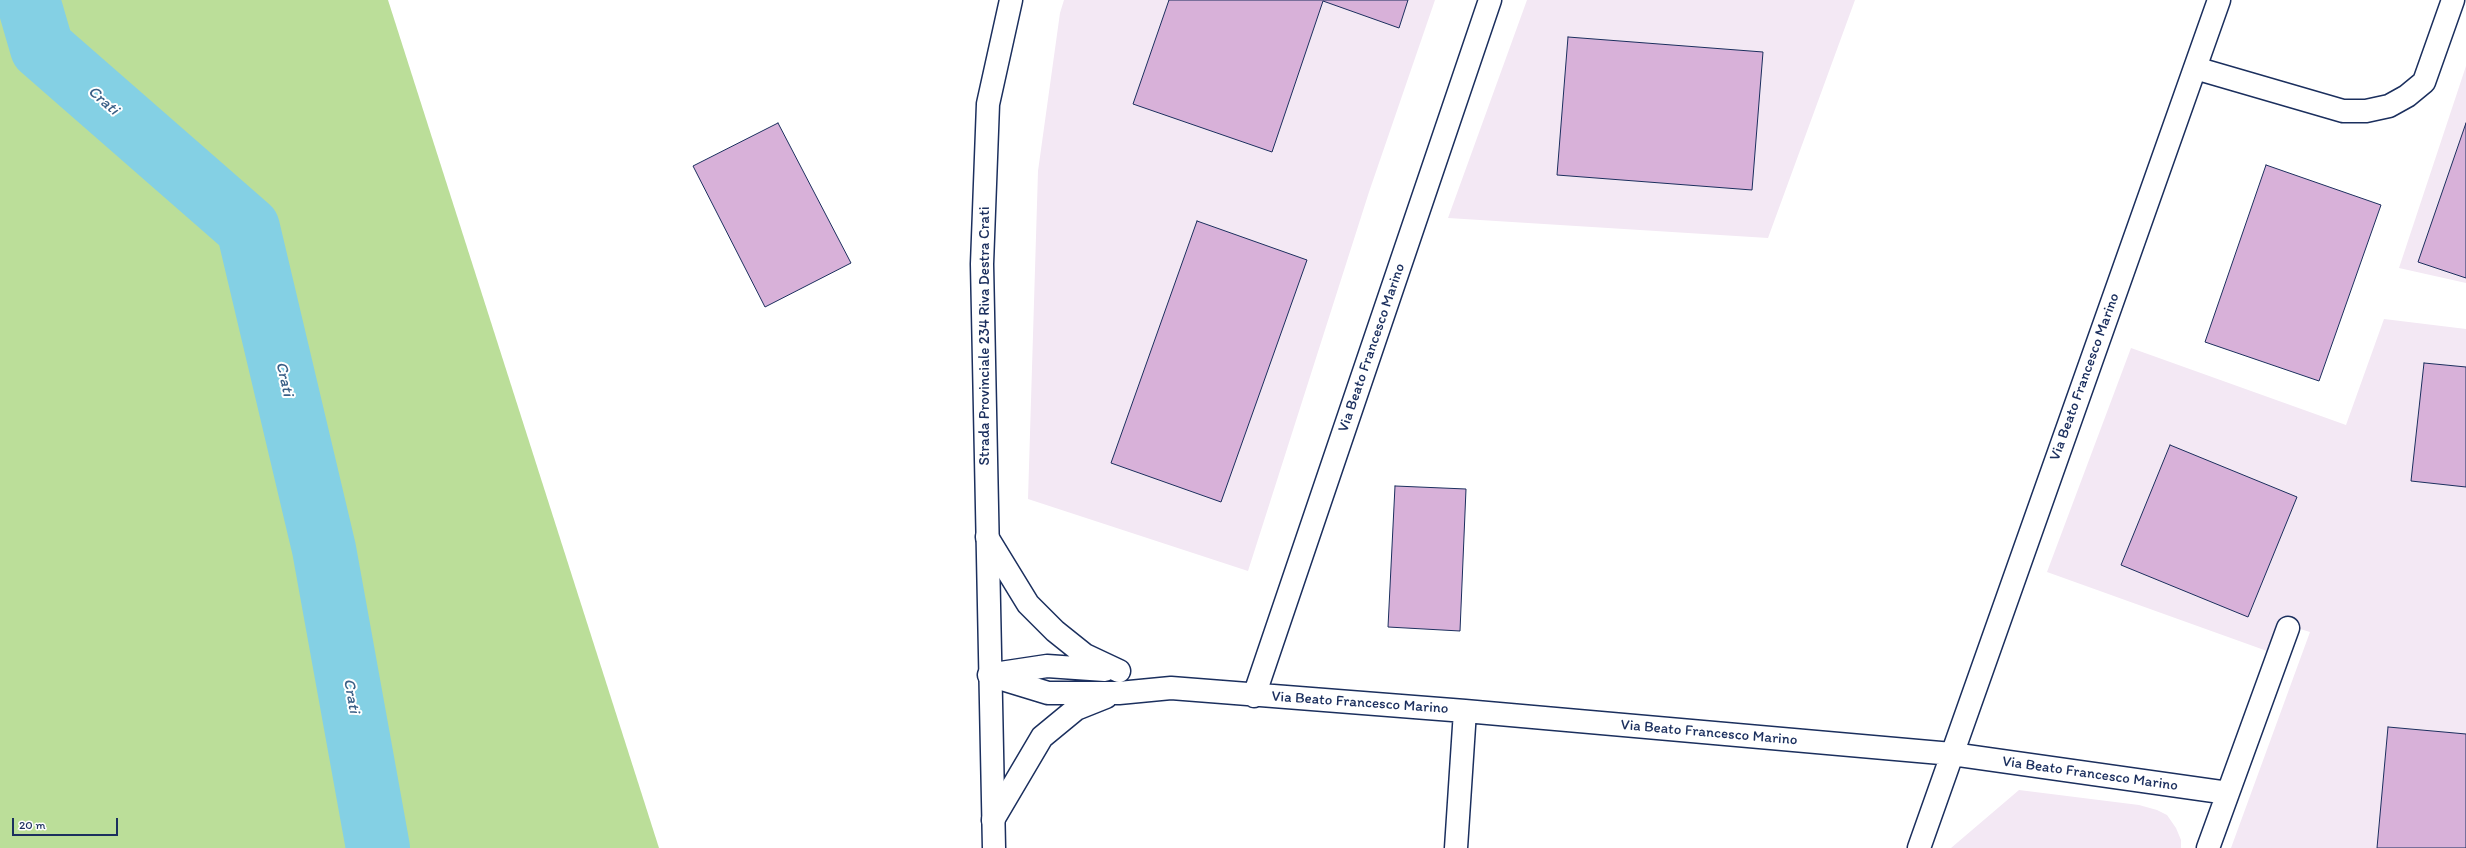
<!DOCTYPE html>
<style>
body{margin:0}
#map{position:relative;width:2466px;height:848px;overflow:hidden;background:#fff;font-family:Itim,sans-serif}
canvas{display:block}
.scale{position:absolute;left:12px;top:818px;width:106px;height:18px;box-sizing:border-box;border:2px solid #1b2f5e;border-top:0;padding-left:5px;font-size:12px;line-height:14px;white-space:nowrap;color:#1b2f5e;-webkit-text-stroke:3px #fff;paint-order:stroke}
</style>
<div id="map">
<canvas width="2466" height="848"></canvas>
<div class="scale">20 m</div>
</div>
<script>
const c = document.querySelector('canvas').getContext('2d');
c.lineJoin = 'round';
function fill(path, color) {
  c.fillStyle = color;
  c.fill(path, 'evenodd');
}
function shape(rows) {
  const path = new Path2D();
  for (const r of rows) {
    path.moveTo(r[0], r[1]);
    for (let i = 2; i < r.length; i += 2) path.lineTo(r[i], r[i + 1]);
  }
  return path;
}
function strokePath(path, color, width, dash) {
  c.strokeStyle = color;
  c.lineWidth = width;
  c.lineCap = dash ? 'butt' : 'round';
  c.setLineDash(dash || []);
  c.stroke(path);
}
function write(font, color, halo, rows, align = 'center') {
  c.font = font + ' Itim,sans-serif';
  c.lineWidth = 4;
  c.setLineDash([]);
  c.textBaseline = 'middle';
  c.strokeStyle = halo;
  c.fillStyle = color;
  for (const [text, x, y, turn = 0] of rows) {
    c.save();
    c.translate(x, y);
    c.rotate((+turn || 0) * Math.PI / 180);
    c.textAlign = isNaN(turn) ? turn : align;
    if (halo) c.strokeText(text, 0, 0);
    c.fillText(text, 0, 0);
    c.restore();
  }
}
const built = shape([
 [1064,0,1435,0,1369,192,1248,571,1028,499,1038,171,1060,13],
 [1527,0,1855,0,1768,238,1448,218],
 [2466,66,2466,283,2399,268],
 [2384,319,2466,329,2466,848,2231,848,2310,632,2277,622,2267,651,2047,572,2131,348,2346,425],
 [2019,790,2139,805,2157,810,2167,815,2176,828,2181,840,2181,848,1951,848]
]);
const green = shape([
 [0,0,388,0,659,848,0,848]
]);
const river = shape([
 [28,0,42,48,248,228,324,549,378,848]
]);
const building = shape([
 [1169,0,1408,0,1399,28,1323,1,1272,152,1133,104,1169,0],
 [1568,37,1763,52,1752,190,1557,175,1568,37],
 [778,123,851,263,765,307,693,166,778,123],
 [2466,123,2466,278,2418,262,2466,123],
 [2266,165,2381,205,2319,381,2205,342,2266,165],
 [1197,221,1307,260,1221,502,1111,463,1197,221],
 [2424,363,2466,367,2466,487,2411,481,2424,363],
 [2170,445,2297,497,2248,617,2121,565,2170,445],
 [1395,486,1466,489,1460,631,1388,627,1395,486],
 [2388,727,2466,734,2466,848,2377,848,2388,727]
]);
const minor = shape([
 [2195,68,2343,111,2366,111,2389,106,2407,96,2424,82,2453,0],
 [987,537,1028,604,1055,631,1085,655,1119,671],
 [994,674,1047,666,1105,670],
 [989,675,1048,693,1119,693,1171,688,1465,711,1952,754,2228,793],
 [1254,696,1490,0],
 [993,820,1042,737,1076,709,1106,697],
 [1456,848,1465,711],
 [1919,848,2219,0],
 [2208,848,2288,628]
]);
const major = shape([
 [994,848,982,264,988,104,1011,0]
]);
const streetNames = [
 ["Strada Provinciale 234 Riva Destra Crati",985,336,-90],
 ["Via Beato Francesco Marino",1372,348,-71],
 ["Via Beato Francesco Marino",2085,377,-70],
 ["Via Beato Francesco Marino",1360,703,4],
 ["Via Beato Francesco Marino",1709,733,5],
 ["Via Beato Francesco Marino",2090,774,8]
];
const waterNames = [
 ["Crati",103,101,41],
 ["Crati",284,379,77],
 ["Crati",351,696,80]
];
fill(built, '#f3e8f4');
fill(green, '#bbde99');
strokePath(river, '#84d0e4', 64);
fill(building, '#d8b1d9');
strokePath(building, '#1b2f5e', 1);
strokePath(minor, '#1b2f5e', 25);
strokePath(major, '#1b2f5e', 25);
strokePath(minor, '#fff', 22);
strokePath(major, '#fff', 22);
write('15px', '#1b2f5e', '#fff', streetNames);
write('italic 16px', '#3a5f86', '#fff', waterNames);
</script>
